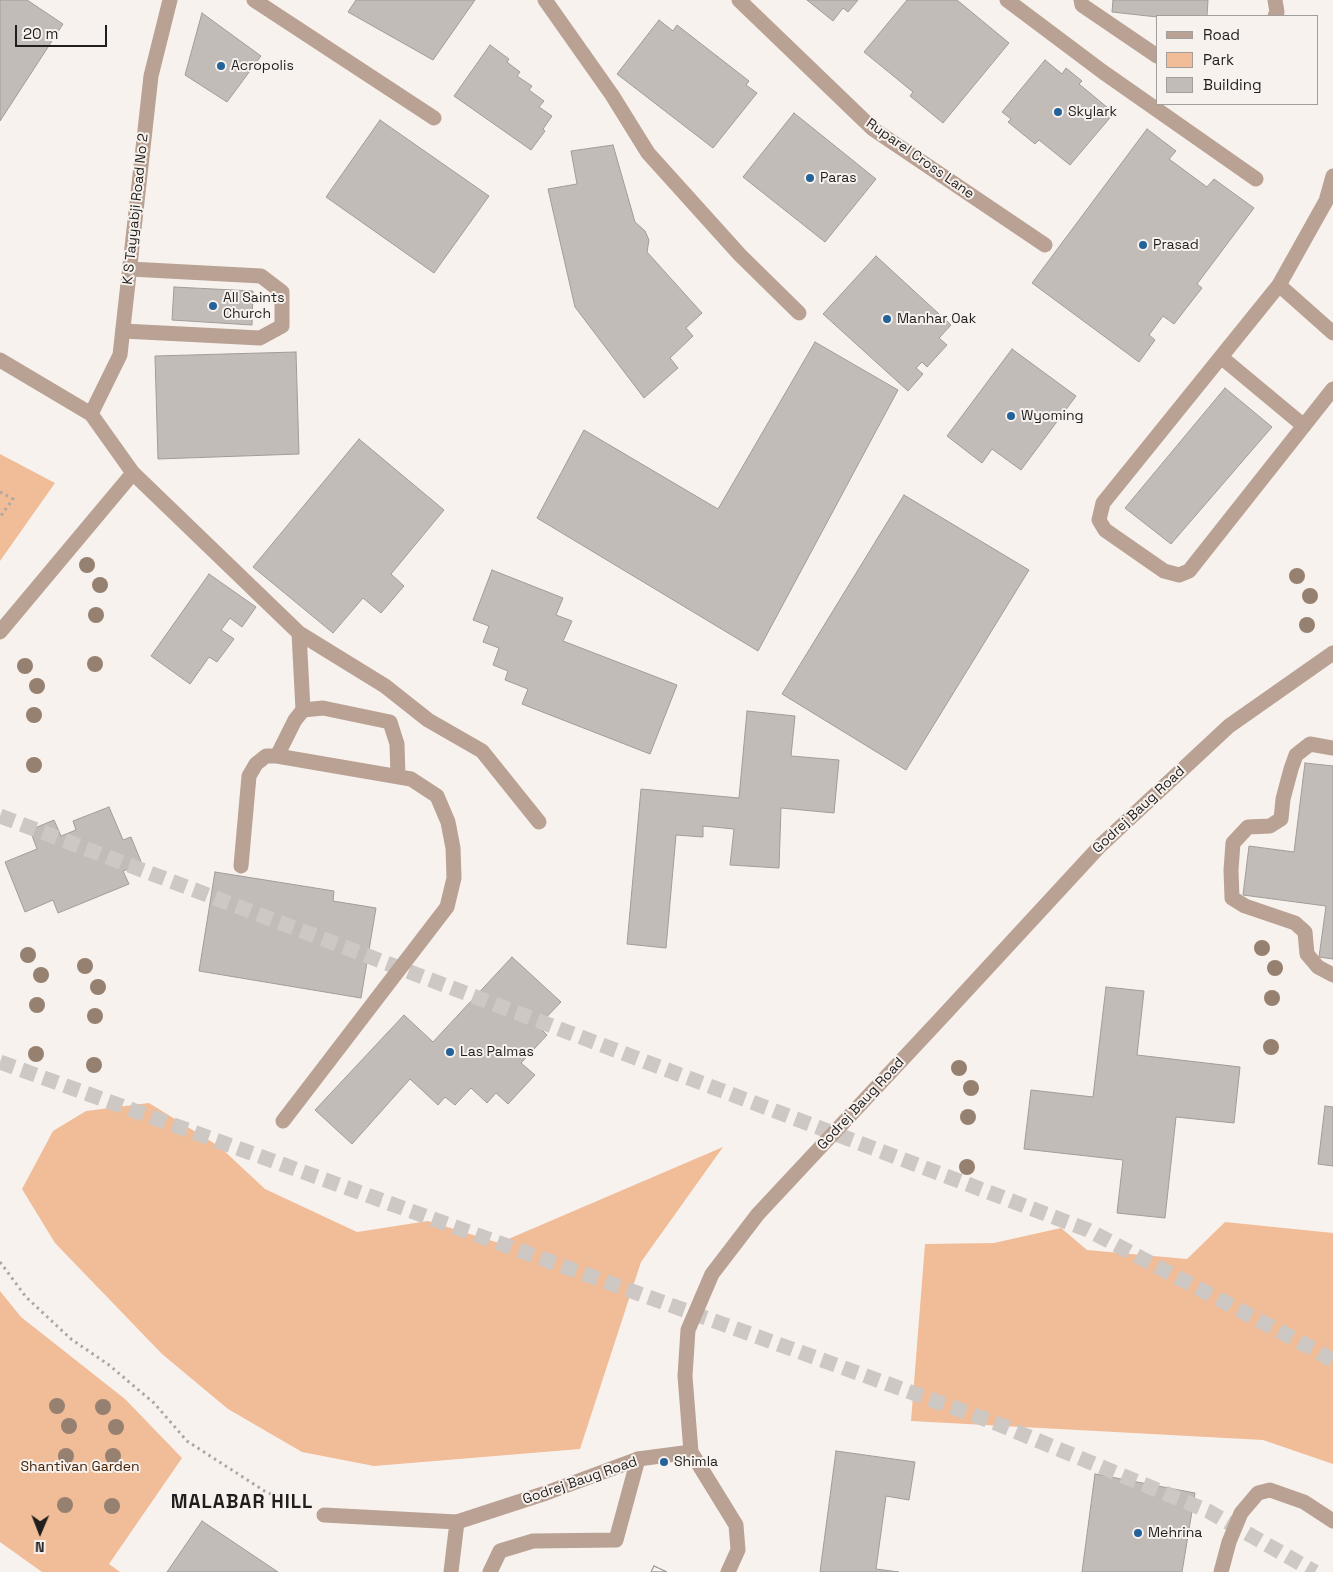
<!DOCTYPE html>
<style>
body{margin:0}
#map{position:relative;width:1333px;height:1572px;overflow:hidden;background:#f8f2ee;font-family:"Space Grotesk",sans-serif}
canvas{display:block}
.legend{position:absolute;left:1156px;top:15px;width:162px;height:90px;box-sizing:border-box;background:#f8f2ee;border:1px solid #a29e9b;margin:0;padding:6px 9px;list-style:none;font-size:15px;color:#211f1e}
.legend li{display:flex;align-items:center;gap:10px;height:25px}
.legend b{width:25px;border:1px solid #a29e9b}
.north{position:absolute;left:15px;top:1507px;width:50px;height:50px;-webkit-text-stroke:4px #f8f2ee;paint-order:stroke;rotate:181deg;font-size:14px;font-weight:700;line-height:20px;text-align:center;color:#211f1e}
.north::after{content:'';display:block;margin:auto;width:18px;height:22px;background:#211f1e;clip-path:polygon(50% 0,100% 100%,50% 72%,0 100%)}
.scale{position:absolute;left:15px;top:25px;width:92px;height:22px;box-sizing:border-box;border:2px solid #211f1e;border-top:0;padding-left:6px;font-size:15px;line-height:18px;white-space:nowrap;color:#211f1e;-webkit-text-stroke:4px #f8f2ee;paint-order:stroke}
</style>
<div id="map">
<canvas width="1333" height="1572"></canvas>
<ul class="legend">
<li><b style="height:6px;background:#b9a293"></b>Road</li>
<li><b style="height:14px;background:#f1bc98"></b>Park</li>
<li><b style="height:14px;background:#c2bcb8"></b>Building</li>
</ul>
<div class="north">N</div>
<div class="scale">20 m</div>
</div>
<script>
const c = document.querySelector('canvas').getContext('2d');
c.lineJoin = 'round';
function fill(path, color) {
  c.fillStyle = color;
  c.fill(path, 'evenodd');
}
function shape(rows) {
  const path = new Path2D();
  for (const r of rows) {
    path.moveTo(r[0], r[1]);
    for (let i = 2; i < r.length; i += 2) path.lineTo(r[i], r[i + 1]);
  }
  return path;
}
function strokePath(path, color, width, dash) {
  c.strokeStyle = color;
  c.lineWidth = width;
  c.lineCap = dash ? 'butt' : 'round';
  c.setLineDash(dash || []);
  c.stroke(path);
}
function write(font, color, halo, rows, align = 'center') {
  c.font = font + ' "Space Grotesk",sans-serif';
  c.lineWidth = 4;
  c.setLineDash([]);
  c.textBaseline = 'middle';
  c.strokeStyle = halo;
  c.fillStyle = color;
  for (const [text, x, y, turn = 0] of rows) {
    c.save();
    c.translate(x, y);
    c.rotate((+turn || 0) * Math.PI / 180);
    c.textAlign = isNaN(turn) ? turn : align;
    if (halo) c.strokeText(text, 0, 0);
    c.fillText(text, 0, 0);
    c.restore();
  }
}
const green = shape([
 [0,454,55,483,0,561],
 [149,1103,220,1147,265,1189,357,1232,428,1221,499,1243,723,1147,641,1262,580,1449,374,1466,302,1452,228,1409,162,1354,55,1243,22,1189,53,1131,86,1111],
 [1225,1222,1333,1233,1333,1464,1263,1440,911,1421,925,1244,994,1243,1061,1228,1087,1250,1187,1259],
 [0,1291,21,1317,125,1399,182,1458,109,1564,120,1572,42,1572,0,1542]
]);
const building = shape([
 [0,0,27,0,63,24,0,121,0,0],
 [356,0,475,0,433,60,348,12,356,0],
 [807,0,858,0,848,12,843,8,833,21,807,0],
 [907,0,957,0,1009,43,943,123,910,96,913,92,864,52,907,0],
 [1113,0,1208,0,1207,16,1157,17,1112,12,1113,0],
 [202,13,261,56,227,102,185,75,202,13],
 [659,20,673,31,677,25,749,81,746,85,757,93,713,148,617,74,659,20],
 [490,45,509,59,507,62,520,72,517,76,532,86,529,90,544,101,539,107,552,116,543,129,545,131,531,150,454,96,490,45],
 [1045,60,1062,74,1066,68,1082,81,1079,84,1114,113,1070,165,1039,140,1035,144,1008,122,1011,119,1002,112,1045,60],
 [794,113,876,179,825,242,743,177,794,113],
 [380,120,489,196,434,273,326,197,380,120],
 [1147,129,1176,151,1169,159,1207,187,1214,179,1254,208,1197,284,1202,288,1174,324,1163,316,1149,335,1155,340,1139,362,1032,283,1147,129],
 [613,145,635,222,645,231,649,240,647,252,702,313,686,328,693,336,670,358,678,368,644,398,575,307,548,189,577,184,571,151,613,145],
 [876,256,951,325,939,338,947,345,927,367,922,362,916,368,923,374,908,391,823,314,876,256],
 [174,287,253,291,252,325,172,320,174,287],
 [815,342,898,390,758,651,537,518,584,430,718,509,815,342],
 [1012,349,1076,396,1021,470,992,449,982,463,947,436,1012,349],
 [296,352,299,454,158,459,155,356,296,352],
 [1225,388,1272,427,1171,544,1125,508,1225,388],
 [359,439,444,510,391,574,404,586,381,613,363,598,333,633,253,567,359,439],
 [904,495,1029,570,906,770,782,694,904,495],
 [492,570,563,598,556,615,572,621,563,641,677,685,650,754,522,704,528,689,505,680,508,671,493,665,499,648,483,642,489,626,473,620,492,570],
 [209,574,256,607,242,627,230,618,221,630,234,639,217,662,209,657,190,684,151,656,209,574],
 [747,711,795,716,791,756,839,760,834,813,781,808,779,868,730,865,734,829,703,826,703,837,676,835,666,948,627,944,641,789,739,798,747,711],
 [1305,763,1333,766,1333,959,1319,957,1326,906,1243,895,1249,846,1294,852,1305,763],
 [109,807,123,840,131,837,142,864,123,871,129,884,58,913,53,900,25,912,5,862,37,849,30,830,54,820,61,836,76,830,73,821,109,807],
 [215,872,334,891,333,901,376,908,361,998,199,971,215,872],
 [512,957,561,1002,538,1026,547,1035,521,1063,535,1075,508,1104,496,1093,487,1103,471,1088,455,1105,445,1097,438,1105,410,1079,352,1144,315,1110,404,1015,433,1042,512,957],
 [1106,987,1144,991,1137,1055,1240,1067,1234,1123,1176,1117,1165,1218,1117,1213,1123,1160,1024,1149,1031,1090,1093,1097,1106,987],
 [1325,1106,1333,1107,1333,1166,1318,1164,1325,1106],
 [836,1451,915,1462,909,1500,886,1496,876,1569,899,1572,820,1572,836,1451],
 [1095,1474,1195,1493,1182,1572,1082,1572,1095,1474],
 [202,1521,278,1572,167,1572,202,1521],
 [654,1566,667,1572,651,1572,654,1566],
 [654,1566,667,1572,651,1572,654,1566]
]);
const highwayTunnel = shape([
 [0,816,1088,1230,1317,1351,1333,1361],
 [0,1062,993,1422,1208,1511,1315,1572]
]);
const path = shape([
 [0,492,13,499,0,517],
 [0,1262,26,1297,71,1339,109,1365,154,1403,187,1441,266,1492,302,1506]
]);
const lane = shape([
 [254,0,434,118],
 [545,0,612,95,648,153,740,255,799,313],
 [1007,0,1103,72,1256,179],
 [1081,0,1082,5,1157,56],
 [1275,16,1277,12,1275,0],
 [123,331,260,338,282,326,282,292,261,276,130,269],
 [0,632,133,473],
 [324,1515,457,1522,451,1572],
 [490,1572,500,1551,533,1541,616,1540,638,1459]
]);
const street = shape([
 [739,0,873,129,1045,245],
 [1333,176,1326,201,1279,285,1103,503,1099,520,1105,530,1164,571,1179,575,1189,571,1333,389],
 [1279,285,1333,333],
 [1221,357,1304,426],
 [0,360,91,414,133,473,299,633,385,686,428,720,482,751,539,822],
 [91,414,120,355,151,76,170,0],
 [299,633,303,710],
 [1333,748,1310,744,1296,755,1291,769,1283,799,1281,819,1270,826,1248,827,1233,843,1231,870,1232,898,1245,906,1295,923,1305,932,1307,954,1318,967,1333,975],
 [277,756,295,720,303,710,323,708,390,722,397,744,398,776],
 [241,866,249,776,256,764,266,756,277,756,411,779,437,796,448,822,453,848,454,878,447,907,283,1121],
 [691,1452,736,1525,738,1550,728,1572],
 [457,1522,546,1493,638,1459,691,1452,685,1376,688,1330,712,1274,758,1214,943,1016,1100,846,1229,726,1333,653],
 [1221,1572,1229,1542,1241,1513,1258,1493,1270,1490,1304,1502,1333,1521]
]);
const trees = [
 [87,565],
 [1297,576],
 [100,585],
 [1310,596],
 [96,615],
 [1307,625],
 [95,664],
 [25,666],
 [37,686],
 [34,715],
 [34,765],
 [1262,948],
 [28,955],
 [85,966],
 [1275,968],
 [41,975],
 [98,987],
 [1272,998],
 [37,1005],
 [95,1016],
 [1271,1047],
 [36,1054],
 [94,1065],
 [959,1068],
 [971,1088],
 [968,1117],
 [967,1167],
 [57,1406],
 [103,1407],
 [69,1426],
 [116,1427],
 [66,1456],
 [113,1456],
 [65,1505],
 [112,1506]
];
const markers = [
 [221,66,5,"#24639a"],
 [1058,112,5,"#24639a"],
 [810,178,5,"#24639a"],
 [1143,245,5,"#24639a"],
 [213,306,5,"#24639a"],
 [887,319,5,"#24639a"],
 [1011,416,5,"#24639a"],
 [450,1052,5,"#24639a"],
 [664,1462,5,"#24639a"],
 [1138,1533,5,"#24639a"]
];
const poiNames = [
 ["Acropolis",231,66],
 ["Skylark",1068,112],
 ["Paras",820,178],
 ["Prasad",1153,245],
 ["All Saints",223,298],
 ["Church",223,314],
 ["Manhar Oak",897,319],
 ["Wyoming",1021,416],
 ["Las Palmas",460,1052],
 ["Shimla",674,1462],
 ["Mehrina",1148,1533]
];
const streetNames = [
 ["Ruparel Cross Lane",920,159,35],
 ["K S Tayyabji Road No 2",136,209,-84],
 ["Godrej Baug Road",1139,810,-43],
 ["Godrej Baug Road",861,1104,-47],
 ["Godrej Baug Road",580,1481,-19]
];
const parkNames = [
 ["Shantivan Garden",80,1467]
];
const districtNames = [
 ["MALABAR HILL",242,1503]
];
fill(green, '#f1bc98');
fill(building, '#c2bcb8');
strokePath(building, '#a29c98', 1);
strokePath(highwayTunnel, '#cdc8c4', 15, [15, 8]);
strokePath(path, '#aca7a4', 3, [2.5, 4]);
strokePath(lane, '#b9a293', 15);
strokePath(street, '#b9a293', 15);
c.fillStyle = '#96806f';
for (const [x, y] of trees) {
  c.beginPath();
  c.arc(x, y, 8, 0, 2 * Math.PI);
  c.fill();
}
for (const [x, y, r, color] of markers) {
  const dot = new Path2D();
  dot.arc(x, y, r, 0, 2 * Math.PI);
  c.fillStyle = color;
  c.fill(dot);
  strokePath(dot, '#f8f2ee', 2);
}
write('14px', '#211f1e', '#f8f2ee', poiNames, 'left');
write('14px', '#211f1e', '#f8f2ee', streetNames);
write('14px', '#452307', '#f8f2ee', parkNames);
c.letterSpacing = '1px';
write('bold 19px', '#211f1e', '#f8f2ee', districtNames);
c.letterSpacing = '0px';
</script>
